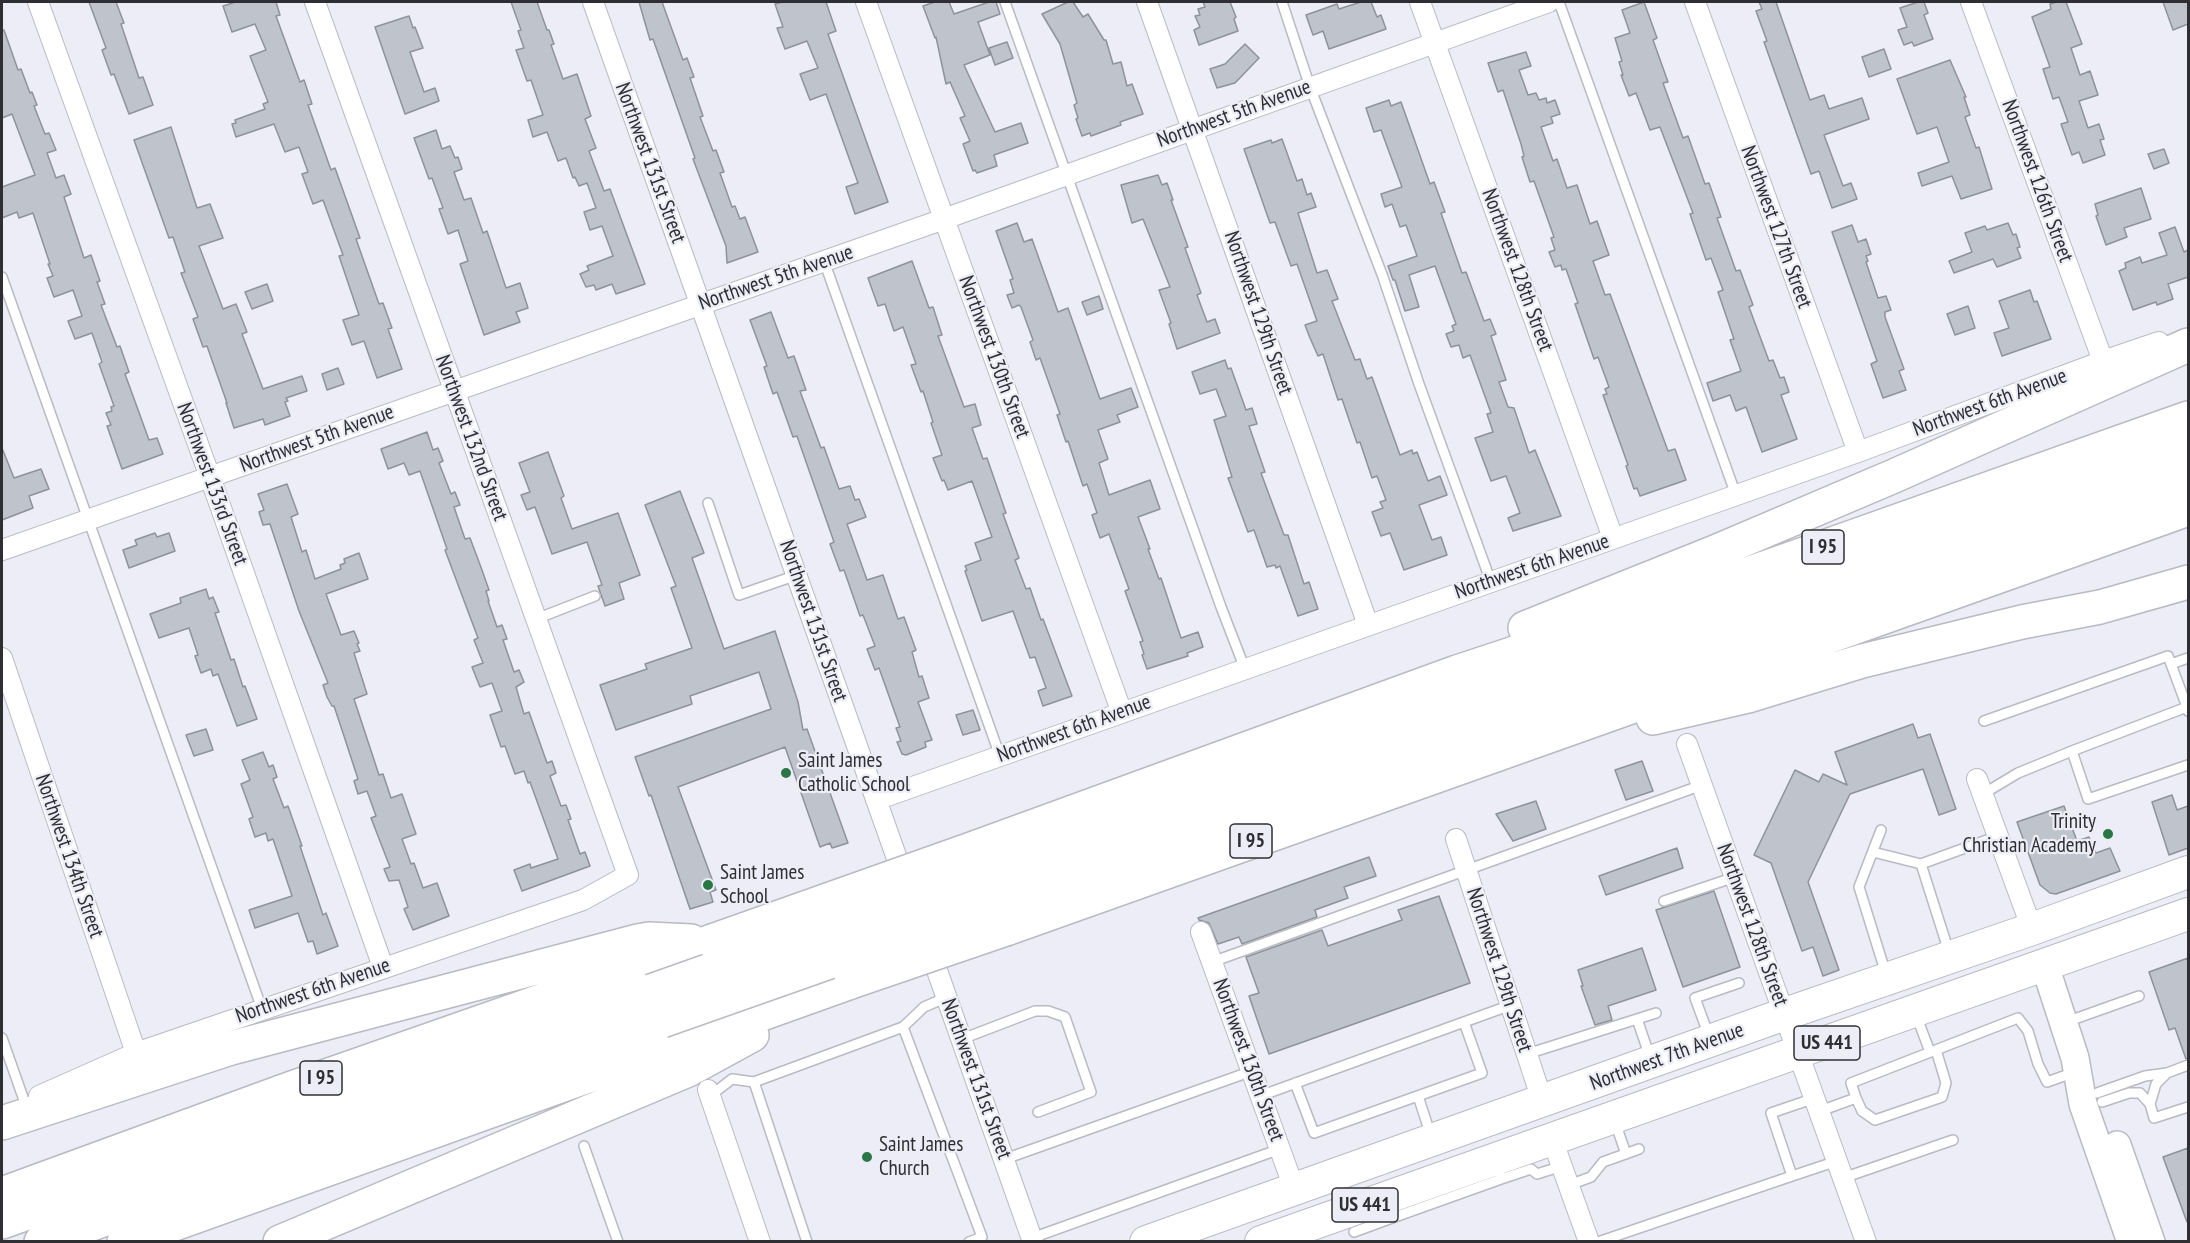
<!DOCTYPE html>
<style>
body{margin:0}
#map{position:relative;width:2190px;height:1243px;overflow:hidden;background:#ecedf6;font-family:"PT Sans Narrow",sans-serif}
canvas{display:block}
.frame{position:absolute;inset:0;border:3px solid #2f2f33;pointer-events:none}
</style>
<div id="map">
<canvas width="2190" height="1243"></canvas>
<div class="frame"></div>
</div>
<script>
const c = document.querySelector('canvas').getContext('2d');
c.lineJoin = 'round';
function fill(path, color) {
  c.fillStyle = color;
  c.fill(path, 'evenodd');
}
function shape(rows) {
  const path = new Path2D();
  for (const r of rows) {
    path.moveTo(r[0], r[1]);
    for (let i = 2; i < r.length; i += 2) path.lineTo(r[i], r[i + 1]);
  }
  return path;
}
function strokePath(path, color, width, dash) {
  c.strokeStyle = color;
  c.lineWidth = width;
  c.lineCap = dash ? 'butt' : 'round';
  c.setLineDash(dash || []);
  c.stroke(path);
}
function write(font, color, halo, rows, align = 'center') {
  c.font = font + ' "PT Sans Narrow",sans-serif';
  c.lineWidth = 4.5;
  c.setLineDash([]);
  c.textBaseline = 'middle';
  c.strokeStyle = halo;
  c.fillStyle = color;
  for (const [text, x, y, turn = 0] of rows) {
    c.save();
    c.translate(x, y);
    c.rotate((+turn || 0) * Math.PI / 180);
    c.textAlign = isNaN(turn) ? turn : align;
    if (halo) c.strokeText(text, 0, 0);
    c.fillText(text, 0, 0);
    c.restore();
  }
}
const building = shape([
 [89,2,116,2,124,23,121,24,139,78,143,77,153,105,129,114,114,74,111,75,102,50,106,48,89,2],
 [236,2,276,2,280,15,276,16,300,82,304,80,312,104,308,105,331,170,335,168,360,238,356,239,379,304,383,303,392,328,388,329,402,369,377,378,364,341,352,345,343,320,359,315,339,256,343,255,323,200,313,204,302,174,308,172,299,147,285,152,274,124,236,137,232,124,236,123,235,120,265,109,263,104,268,102,250,56,266,50,255,24,232,32,223,6,236,2],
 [511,2,537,2,547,30,549,30,554,44,551,45,563,79,577,74,591,116,585,119,596,148,589,151,604,191,610,189,645,284,616,294,612,284,596,290,594,285,586,287,580,274,589,270,587,266,613,256,602,226,590,230,584,212,596,208,587,183,579,186,575,177,573,178,566,158,558,161,547,132,533,137,528,120,543,115,531,80,527,81,516,50,524,48,518,31,521,30,511,2],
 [639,2,662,2,683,60,687,58,694,77,690,78,703,116,700,117,713,151,716,150,724,172,720,173,732,207,735,206,740,219,745,217,758,252,727,263,726,246,693,159,695,158,653,39,650,40,639,2],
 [783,2,826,2,836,31,828,34,888,202,855,214,846,187,858,183,826,94,810,100,800,74,818,68,807,41,785,49,777,28,783,27,775,4,783,2],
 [935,2,949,2,954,14,989,2,996,2,1000,14,978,22,990,55,964,65,995,132,1021,123,1028,143,994,155,997,166,977,173,975,170,973,171,963,144,970,141,960,118,965,116,950,82,946,84,936,37,935,38,923,6,935,2],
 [1068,2,1073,2,1083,17,1088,14,1104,40,1106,40,1113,64,1121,62,1127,86,1132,84,1143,114,1120,122,1121,125,1091,136,1090,133,1082,136,1076,119,1078,118,1074,105,1077,103,1060,44,1042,14,1068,2],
 [1203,2,1230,2,1236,17,1234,19,1238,31,1199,45,1194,30,1200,27,1195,16,1200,15,1198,9,1205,7,1203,2],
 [1361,2,1371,2,1377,17,1381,15,1386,29,1329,49,1323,31,1313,35,1306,15,1337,4,1339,9,1361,2],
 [1644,2,1657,38,1653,40,1668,82,1663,83,1683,138,1688,136,1705,184,1709,183,1721,217,1717,218,1736,271,1740,270,1753,305,1749,307,1769,361,1773,360,1780,378,1784,377,1789,392,1781,395,1797,439,1762,452,1746,407,1736,411,1730,395,1713,401,1707,383,1741,371,1730,340,1734,339,1718,292,1723,290,1711,258,1706,260,1690,214,1693,213,1660,127,1650,130,1636,93,1629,96,1621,75,1623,75,1619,62,1622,61,1615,38,1630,33,1622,10,1644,2],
 [1759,2,1776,2,1810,100,1824,95,1829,109,1862,98,1869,119,1824,135,1843,186,1851,183,1857,199,1832,208,1819,171,1811,174,1764,42,1767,41,1756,11,1762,9,1759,2],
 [1918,2,1924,2,1928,13,1924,15,1933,39,1914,46,1912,42,1904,45,1898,30,1907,27,1900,8,1918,2],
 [2057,2,2066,2,2082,44,2071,48,2080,75,2090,71,2098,95,2079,101,2088,128,2099,124,2104,139,2100,140,2105,155,2083,163,2079,152,2072,155,2061,124,2068,122,2059,97,2053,99,2043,69,2050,67,2032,17,2051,9,2050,4,2057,2],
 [2163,2,2188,2,2188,24,2173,30,2163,2],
 [409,16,413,28,415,27,423,48,410,52,424,92,435,88,439,101,405,114,375,27,409,16],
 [2,30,4,30,18,70,21,69,30,93,32,92,37,105,34,106,45,134,49,133,56,150,47,153,56,178,64,175,71,194,64,197,84,258,91,255,100,281,97,282,105,304,101,305,117,347,120,346,129,372,125,374,149,440,157,438,163,454,122,469,107,426,111,425,106,413,112,411,111,407,114,406,99,364,102,362,92,333,75,339,68,321,82,316,73,290,54,297,47,278,53,276,48,264,50,264,33,213,19,218,17,212,2,218,2,187,35,175,12,114,2,118,2,30],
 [1007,42,1013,58,995,65,989,48,1007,42],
 [1245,44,1259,58,1235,83,1217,88,1210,69,1225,64,1245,44],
 [1884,49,1891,69,1869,77,1862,57,1884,49],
 [1526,52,1531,66,1519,70,1528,95,1536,93,1539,100,1546,98,1547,103,1555,100,1560,114,1551,117,1553,123,1541,127,1553,161,1557,159,1567,188,1577,185,1590,224,1597,221,1609,255,1593,261,1605,295,1610,294,1668,451,1675,449,1686,480,1640,496,1637,488,1634,489,1626,466,1628,465,1603,395,1607,394,1605,389,1609,387,1598,357,1594,359,1575,304,1578,303,1566,269,1562,270,1561,265,1555,267,1549,252,1555,250,1551,238,1554,237,1534,181,1530,182,1522,157,1524,156,1521,144,1503,90,1498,92,1488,63,1526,52],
 [1950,60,1966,97,1964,97,1970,115,1965,117,1976,148,1979,147,1992,189,1961,199,1952,176,1922,186,1918,173,1949,162,1937,127,1917,134,1897,79,1950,60],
 [1389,100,1391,106,1401,102,1430,184,1434,182,1445,212,1441,213,1462,273,1466,272,1484,321,1490,319,1496,334,1491,336,1506,380,1499,382,1508,407,1514,408,1529,453,1535,450,1561,516,1513,531,1508,518,1520,513,1506,476,1491,481,1475,438,1493,432,1487,414,1491,413,1470,355,1463,358,1459,345,1451,347,1446,334,1454,331,1452,326,1456,324,1435,266,1409,275,1419,307,1405,311,1395,280,1393,280,1388,266,1417,256,1406,225,1400,227,1392,204,1385,207,1381,194,1402,187,1381,130,1374,132,1366,108,1389,100],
 [171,127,197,208,210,204,223,238,199,246,223,309,236,304,247,332,242,334,263,389,302,376,307,391,286,398,288,401,285,402,290,416,265,425,263,419,234,428,226,403,227,403,207,346,203,347,193,319,198,317,181,273,185,272,173,237,169,238,134,140,171,127],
 [436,130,442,149,450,146,455,158,458,157,462,169,454,172,464,200,471,198,483,233,487,231,506,288,520,283,528,308,516,312,520,322,484,335,460,264,468,261,458,230,448,234,439,209,443,208,432,178,429,179,414,138,436,130],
 [1282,139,1297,181,1302,179,1307,195,1311,193,1316,207,1298,213,1317,273,1327,270,1338,299,1332,301,1355,360,1360,359,1367,379,1372,377,1400,455,1412,450,1413,454,1417,452,1428,481,1440,476,1447,495,1419,505,1432,540,1441,537,1447,555,1404,570,1390,533,1381,536,1372,512,1383,508,1380,502,1386,500,1377,476,1372,478,1360,442,1357,443,1342,399,1338,400,1323,354,1318,356,1310,338,1305,325,1317,321,1297,264,1291,266,1275,222,1270,223,1244,149,1271,140,1272,143,1282,139],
 [2164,149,2169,163,2154,169,2148,154,2164,149],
 [1158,175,1162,185,1167,183,1173,200,1171,200,1188,247,1185,248,1201,293,1197,295,1207,322,1215,319,1220,333,1177,349,1169,324,1171,323,1159,290,1170,287,1143,219,1132,223,1121,185,1158,175],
 [2141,188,2151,219,2124,228,2127,237,2106,245,2096,216,2098,215,2095,204,2141,188],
 [1017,223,1024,242,1032,239,1058,312,1068,308,1100,399,1131,388,1138,407,1117,415,1120,422,1098,430,1108,459,1099,463,1109,495,1150,480,1160,509,1138,517,1150,549,1148,549,1159,579,1161,578,1181,638,1198,632,1203,647,1187,653,1188,656,1147,669,1142,655,1144,654,1140,642,1143,641,1125,591,1129,589,1109,534,1100,538,1092,515,1097,513,1087,484,1083,486,1068,441,1066,442,1057,415,1060,414,1040,358,1036,360,1030,342,1033,340,1021,307,1019,305,1012,308,1007,295,1014,293,1010,280,1013,279,996,231,1017,223],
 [2008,223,2013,235,2016,234,2020,247,2017,248,2021,258,1997,267,1993,259,1954,273,1949,261,1972,252,1965,233,1985,226,1987,230,2008,223],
 [1852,225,1858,242,1866,239,1871,254,1866,256,1868,261,1866,262,1878,298,1886,296,1891,310,1885,312,1885,317,1904,369,1899,371,1906,390,1883,398,1871,364,1877,361,1832,232,1852,225],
 [2175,227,2184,252,2188,250,2188,277,2168,284,2173,299,2157,305,2156,302,2133,310,2119,271,2126,268,2125,263,2140,257,2142,263,2167,255,2159,233,2175,227],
 [912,261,929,308,933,307,942,335,938,336,964,407,975,404,981,425,972,428,983,459,987,458,1006,513,1003,514,1019,558,1015,560,1026,589,1030,588,1041,620,1043,619,1072,696,1043,706,1038,691,1046,688,1035,657,1030,658,1013,611,982,621,965,571,967,570,965,566,981,560,975,543,992,537,972,481,948,490,944,480,942,481,933,458,942,455,931,423,933,422,923,391,921,392,911,365,916,364,903,327,894,331,885,304,878,306,868,278,912,261],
 [267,284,273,301,252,309,245,292,267,284],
 [2030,290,2034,302,2037,301,2051,339,2002,356,1994,333,2009,328,1999,301,2030,290],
 [1099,296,1103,309,1087,315,1082,302,1099,296],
 [1968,306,1975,328,1955,335,1947,314,1968,306],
 [771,312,788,358,794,356,806,390,800,391,821,448,824,447,839,489,850,486,855,500,859,499,866,517,847,524,867,580,883,575,898,619,904,617,916,650,912,652,919,677,922,676,929,698,918,702,932,740,925,742,926,747,906,755,902,754,897,742,901,741,896,728,900,727,879,668,875,670,867,649,875,646,863,615,860,616,844,570,840,571,830,544,834,542,797,436,793,437,777,392,773,394,764,367,767,366,750,320,771,312],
 [1225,360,1228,369,1231,368,1246,410,1252,408,1257,424,1249,426,1265,472,1261,473,1284,535,1288,535,1304,584,1309,582,1318,609,1298,616,1280,566,1276,568,1275,565,1267,567,1254,530,1248,532,1228,478,1232,477,1214,420,1226,416,1216,389,1200,394,1192,372,1225,360],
 [338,368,344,384,327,390,322,374,338,368],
 [427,432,433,450,438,448,443,461,439,463,451,494,455,492,460,505,454,507,465,539,470,538,482,570,489,590,486,591,489,601,488,601,497,627,502,625,507,639,503,640,514,672,519,670,524,682,516,687,524,714,529,712,547,763,552,761,556,773,550,776,561,806,566,805,571,819,568,820,580,854,585,852,590,866,522,891,514,870,530,864,531,868,558,859,530,782,528,783,524,771,515,774,505,746,501,747,490,715,502,711,492,683,480,687,472,667,483,663,474,640,478,638,445,550,447,549,420,471,409,475,404,463,388,469,381,449,427,432],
 [2,448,14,478,41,469,49,489,29,496,33,508,2,520,2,448],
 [548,452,564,496,561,498,572,529,618,513,640,575,619,583,624,599,605,606,598,586,602,585,587,542,552,554,535,507,527,510,521,495,530,492,519,463,548,452],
 [287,484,298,514,291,517,302,552,306,550,315,579,341,569,340,565,345,563,344,559,359,553,368,579,326,594,341,635,354,631,359,643,357,644,360,651,354,653,367,694,354,699,379,775,383,774,391,798,402,794,416,834,402,839,411,864,414,863,423,888,437,883,449,916,413,930,404,909,408,907,399,880,389,881,384,869,390,867,371,818,376,816,367,791,358,794,354,781,358,779,343,733,334,706,332,706,327,697,323,685,328,683,299,611,270,524,263,525,259,512,264,510,258,494,287,484],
 [680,491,704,553,692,558,724,649,775,631,798,702,803,730,807,729,848,843,832,848,830,843,820,847,785,747,678,787,716,890,710,892,713,902,690,909,651,795,649,796,635,757,771,709,759,672,690,696,692,704,616,730,600,685,647,669,645,664,692,648,671,588,676,586,645,505,680,491],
 [155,533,157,537,169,533,175,551,129,568,123,550,137,545,135,540,155,533],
 [206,589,209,599,213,597,219,612,215,613,231,660,234,659,243,687,245,686,257,719,237,726,218,674,213,676,211,669,201,673,195,656,198,655,189,628,159,638,150,614,181,603,180,598,206,589],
 [973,710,980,730,963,735,956,715,973,710],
 [1913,724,1918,738,1930,734,1956,809,1939,815,1923,769,1850,794,1808,882,1839,970,1823,976,1813,947,1802,951,1771,863,1754,855,1795,770,1819,782,1823,774,1847,785,1835,752,1913,724],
 [206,729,213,750,194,756,186,735,206,729],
 [263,752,269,767,273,765,277,777,273,779,284,808,288,806,302,846,300,846,323,915,326,913,338,946,317,954,313,941,308,942,298,913,255,928,249,910,292,896,273,839,268,841,266,833,255,837,249,819,253,817,241,784,250,780,242,760,263,752],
 [1642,761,1653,791,1626,800,1615,770,1642,761],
 [2172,795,2177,810,2188,806,2188,848,2169,855,2152,802,2172,795],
 [1536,801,1546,829,1513,841,1496,814,1536,801],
 [2064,806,2077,841,2089,837,2096,853,2110,848,2120,871,2056,894,2050,893,2040,885,2017,822,2064,806],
 [1677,848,1683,868,1606,895,1599,876,1677,848],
 [1369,857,1376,876,1344,887,1348,898,1315,910,1317,917,1242,944,1239,937,1218,944,1209,923,1199,920,1198,918,1369,857],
 [1714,891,1740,967,1683,987,1656,910,1714,891],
 [1439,896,1470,983,1269,1054,1249,996,1259,993,1246,957,1322,930,1328,946,1402,920,1398,910,1439,896],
 [1642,948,1656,990,1608,1006,1612,1020,1595,1025,1581,986,1583,986,1578,970,1642,948],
 [2188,958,2188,1058,2186,1059,2175,1028,2169,1030,2149,972,2188,958],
 [2188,1148,2188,1222,2187,1222,2163,1157,2188,1148]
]);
const lane = shape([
 [1005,2,1221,607,1245,669],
 [1282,2,1310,87,1383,277,1419,384,1491,582],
 [1559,2,1736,495],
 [824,261,1000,756],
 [2,277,262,1009],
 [708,503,739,595,797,575],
 [536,619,595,596],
 [2171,664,2188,658],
 [1984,721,2168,656,2187,707],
 [2072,751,2088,799,2188,765],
 [1983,794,2018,773,2072,751,2187,707,2188,711],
 [1881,830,1859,887,1886,974],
 [1873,852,1921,864,1949,952],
 [1921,864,1998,836],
 [1664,901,1735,877],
 [1212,962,1702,785],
 [1916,1015,1930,1052],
 [1637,1019,1650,1057],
 [2066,1022,2139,996],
 [903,1027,924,1007,947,997],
 [1709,1036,1695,998,1739,983],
 [2,1038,25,1103],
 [962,1039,1035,1011,1048,1011,1065,1017,1091,1092,1038,1112],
 [1527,1054,1656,1013],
 [754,1082,807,1242],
 [1295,1083,1314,1133,1482,1073,1464,1022],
 [2097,1093,2145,1076,2167,1073,2188,1065],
 [710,1096,732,1079,754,1082,903,1027,982,1237,969,1242],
 [1260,1096,1511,1005],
 [1418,1096,1431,1136],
 [1815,1098,1771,1113,1792,1176,1837,1161],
 [1856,1098,1862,1111,1875,1120,1942,1097,1946,1083,1936,1050],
 [2102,1102,2129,1093,2140,1093,2150,1104,2156,1084,2167,1073],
 [2150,1104,2154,1118,2188,1107],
 [1820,1111,1856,1098,1851,1083,2018,1018,2028,1031,2038,1064,2047,1082,2075,1072],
 [1615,1122,1626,1154],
 [584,1146,618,1242],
 [1005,1159,1252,1071],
 [1843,1178,1953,1140],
 [1501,1179,1531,1169,1537,1174,1562,1166],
 [1569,1185,1591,1177,1603,1162,1639,1149],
 [1386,1203,1392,1218,1501,1179,1496,1164],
 [1354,1232,1392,1218],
 [1032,1238,1280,1149],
 [1598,1242,1792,1176]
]);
const street = shape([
 [38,2,210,477,383,967],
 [593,2,905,881],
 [866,2,1122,713],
 [1147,2,1368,625],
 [1420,2,1613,538],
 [1695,2,1858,452],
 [1971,2,2103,361],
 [2,550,944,219,1549,2],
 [2,658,136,1053],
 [1687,744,1866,1242],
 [1977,779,2032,929],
 [876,800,1858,452,2103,361,2159,342],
 [1456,839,1542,1100],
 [1201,932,1294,1188],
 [928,945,1033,1242],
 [708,1090,760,1242],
 [39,1096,136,1053,583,900,628,875,315,2],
 [1552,1139,1589,1242]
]);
const secondary = shape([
 [2045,966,2075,1058,2083,1104,2131,1242],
 [2117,1145,2151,1242]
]);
const primary = shape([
 [1146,1242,1785,1014,2032,929,2188,872],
 [1261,1242,2188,914]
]);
const highway = shape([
 [1525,628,1715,552,1894,476,2188,345],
 [1653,718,1748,696,1862,661,2022,622,2100,607,2188,582],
 [977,847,1457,672,1660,605,2188,418],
 [987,872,2188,447],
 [997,903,2188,480],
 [1006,929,2188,509],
 [2,1123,231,1048,638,941,649,939,691,941],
 [2,1194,292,1088,712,941],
 [2,1222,651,991],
 [41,1242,662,1021],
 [124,1242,851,982],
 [280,1242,688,1070,752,1035]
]);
const highwayBridge = shape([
 [712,941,977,847],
 [851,982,1006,929],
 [651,991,987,872],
 [662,1021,997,903]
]);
const markers = [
 [786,773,6,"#2a7645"],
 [2108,834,6,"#2a7645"],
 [708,885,6,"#2a7645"],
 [867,1157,6,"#2a7645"]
];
const shields = [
 [1823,547,42],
 [1251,841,42],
 [1827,1043,66],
 [321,1078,42],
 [1365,1205,66]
];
const shieldNames = [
 ["I 95",1823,547],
 ["I 95",1251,841],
 ["US 441",1827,1043],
 ["I 95",321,1078],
 ["US 441",1365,1205]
];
const streetNames = [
 ["Northwest 5th Avenue",1234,114,-20],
 ["Northwest 131st Street",650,163,70],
 ["Northwest 126th Street",2037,181,70],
 ["Northwest 127th Street",1776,227,70],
 ["Northwest 128th Street",1517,270,70],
 ["Northwest 5th Avenue",776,278,-19],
 ["Northwest 129th Street",1258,313,71],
 ["Northwest 130th Street",994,357,70],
 ["Northwest 6th Avenue",1990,403,-20],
 ["Northwest 132nd Street",471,438,70],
 ["Northwest 5th Avenue",317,439,-20],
 ["Northwest 133rd Street",212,484,70],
 ["Northwest 6th Avenue",1532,567,-19],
 ["Northwest 131st Street",813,621,71],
 ["Northwest 6th Avenue",1074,729,-20],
 ["Northwest 134th Street",69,856,71],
 ["Northwest 128th Street",1752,925,70],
 ["Northwest 129th Street",1499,970,72],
 ["Northwest 6th Avenue",313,991,-19],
 ["Northwest 7th Avenue",1667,1057,-20],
 ["Northwest 130th Street",1248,1060,70],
 ["Northwest 131st Street",976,1079,70]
];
const poiNames = [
 ["Saint James",798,761],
 ["Catholic School",798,785],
 ["Trinity",2096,822,"right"],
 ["Christian Academy",2096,846,"right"],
 ["Saint James",720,873],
 ["School",720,897],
 ["Saint James",879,1145],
 ["Church",879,1169]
];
fill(building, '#bfc4cc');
strokePath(building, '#8d939a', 1.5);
strokePath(lane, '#b9bac3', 12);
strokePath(street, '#b9bac3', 22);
strokePath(secondary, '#b9bac3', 30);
strokePath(primary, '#b9bac3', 34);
strokePath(highway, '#b9bac3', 36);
strokePath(lane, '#fff', 9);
strokePath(street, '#fff', 20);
strokePath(secondary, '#fff', 27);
strokePath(primary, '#fff', 32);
strokePath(highway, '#fff', 33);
strokePath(highwayBridge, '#b9bac3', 36, []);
strokePath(highwayBridge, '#fff', 33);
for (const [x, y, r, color] of markers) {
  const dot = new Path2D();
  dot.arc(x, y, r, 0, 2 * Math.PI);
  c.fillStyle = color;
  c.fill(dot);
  strokePath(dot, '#ecedf6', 2);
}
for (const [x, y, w] of shields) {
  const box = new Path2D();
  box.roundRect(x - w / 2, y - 17, w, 34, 4.5);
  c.fillStyle = '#ecedf6';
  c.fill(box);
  strokePath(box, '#2f2f33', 1.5);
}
write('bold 20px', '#2f2f33', null, shieldNames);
write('21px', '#2f2f33', '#ecedf6', streetNames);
write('21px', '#2f2f33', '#ecedf6', poiNames, 'left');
</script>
